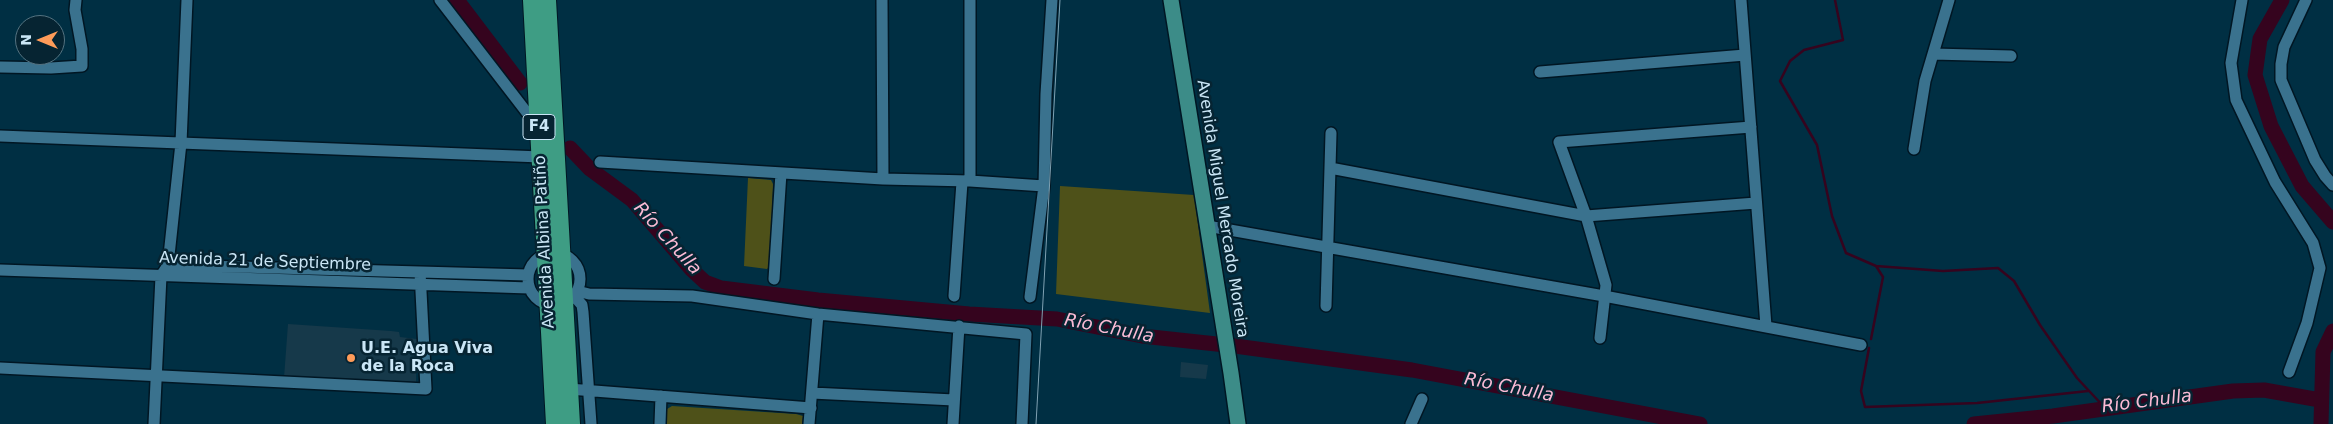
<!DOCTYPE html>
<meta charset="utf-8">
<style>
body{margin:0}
#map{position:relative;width:2333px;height:424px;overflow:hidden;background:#002f43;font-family:"DejaVu Sans",sans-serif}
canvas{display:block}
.north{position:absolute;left:15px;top:15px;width:50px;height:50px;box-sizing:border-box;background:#062432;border:1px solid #547280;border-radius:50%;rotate:270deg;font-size:14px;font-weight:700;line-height:20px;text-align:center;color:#cae6f6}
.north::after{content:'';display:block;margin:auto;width:18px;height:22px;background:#fe9b59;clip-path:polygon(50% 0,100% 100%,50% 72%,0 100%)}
</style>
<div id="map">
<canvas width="2333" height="424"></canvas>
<div class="north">N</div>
</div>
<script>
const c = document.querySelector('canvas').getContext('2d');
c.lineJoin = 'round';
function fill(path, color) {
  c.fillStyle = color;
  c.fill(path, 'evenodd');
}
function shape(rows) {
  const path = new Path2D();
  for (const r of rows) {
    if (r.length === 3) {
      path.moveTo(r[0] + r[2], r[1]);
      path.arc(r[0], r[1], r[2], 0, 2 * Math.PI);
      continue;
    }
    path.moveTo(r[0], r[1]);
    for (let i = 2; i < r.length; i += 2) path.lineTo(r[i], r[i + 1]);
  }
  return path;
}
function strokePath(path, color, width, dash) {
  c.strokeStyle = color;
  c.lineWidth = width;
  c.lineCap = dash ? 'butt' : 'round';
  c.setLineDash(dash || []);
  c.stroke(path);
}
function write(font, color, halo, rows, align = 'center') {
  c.font = font + ' "DejaVu Sans",sans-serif';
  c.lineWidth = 5;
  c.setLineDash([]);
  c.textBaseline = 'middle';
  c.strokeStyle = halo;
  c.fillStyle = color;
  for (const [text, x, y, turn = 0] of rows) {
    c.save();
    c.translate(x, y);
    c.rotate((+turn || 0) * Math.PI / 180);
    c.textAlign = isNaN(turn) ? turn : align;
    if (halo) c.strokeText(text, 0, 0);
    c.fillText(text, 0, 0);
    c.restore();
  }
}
const built = shape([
 [288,324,391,331,399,332,400,337,417,339,416,382,284,378],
 [1181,362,1208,365,1206,379,1180,377]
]);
const green = shape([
 [748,178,771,180,773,184,770,266,767,269,744,266],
 [1060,186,1194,195,1210,313,1056,294],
 [672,406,796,414,803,416,802,424,666,424,667,409]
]);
const stream = shape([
 [1835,0,1843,40,1804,50,1790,61,1780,81,1817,145,1832,216,1846,253,1876,266,1883,277,1871,339],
 [1876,266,1943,271,1998,268,2014,281,2040,325,2077,378,2106,409],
 [1869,348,1861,391,1865,407,1977,403,2088,391]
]);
const river = shape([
 [457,0,520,83],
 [2282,0,2260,39,2255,75,2271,126,2302,186,2333,222],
 [570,148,590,169,632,200,691,269,705,282,721,288,818,300,969,314,1057,319,1142,336,1235,346,1412,370,1700,424],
 [1974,424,2053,416,2233,391,2264,390,2320,400],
 [2321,424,2323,352,2333,331]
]);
const minor = shape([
 [440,0,538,127],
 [882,0,883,179],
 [970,0,970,181],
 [1741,0,1766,326],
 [2242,0,2231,63,2236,100,2275,182,2313,243,2320,268,2307,323,2289,372],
 [2306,0,2284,47,2281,64,2281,80,2315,160,2325,176,2333,185],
 [1933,54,2011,56],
 [0,67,51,68,82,66,82,49,75,10,76,0],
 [1540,72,1745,55],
 [0,136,541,157],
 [1914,149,1925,81,1949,0],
 [600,162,883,179,970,181,1044,186],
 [1330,168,1586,216,1756,203],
 [1207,226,1604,296,1861,345],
 [554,279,26],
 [168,265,528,275],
 [0,270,529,288],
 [774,279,781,173],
 [577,291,589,294,692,296,818,314,1026,334,1022,424],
 [574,296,582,305,583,312,591,424],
 [954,296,962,182],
 [1030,297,1044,186,1046,94,1052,0],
 [1326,306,1331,133],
 [1600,338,1606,285,1586,216,1559,142,1751,127],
 [0,368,426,389,420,272],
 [569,389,811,408],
 [812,393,954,400],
 [154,424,161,276,168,265,181,143,187,0],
 [660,424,661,396],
 [809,424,818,314],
 [953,424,959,326],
 [1411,424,1422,399]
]);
const major = shape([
 [1171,0,1231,373,1238,424]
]);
const highway = shape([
 [532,0,555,424],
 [547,0,571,424]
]);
const tram = shape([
 [1036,424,1060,0]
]);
const markers = [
 [351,358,5,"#fe9b59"]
];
const shields = [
 [539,127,32]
];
const shieldNames = [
 ["F4",539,127]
];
const streetNames = [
 ["Avenida Miguel Mercado Moreira",1222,209,81],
 ["Avenida Albina Patiño",545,242,-93],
 ["Avenida 21 de Septiembre",265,262,2]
];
const poiNames = [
 ["U.E. Agua Viva",361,349],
 ["de la Roca",361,367]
];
const waterNames = [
 ["Río Chulla",667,239,48],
 ["Río Chulla",1109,329,11],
 ["Río Chulla",1509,388,11],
 ["Río Chulla",2147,402,-7]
];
fill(built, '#16394a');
fill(green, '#4e5119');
strokePath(stream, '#35041e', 2.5);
strokePath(river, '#35041e', 15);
strokePath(minor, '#001623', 14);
strokePath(major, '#001623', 18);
strokePath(highway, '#001623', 20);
strokePath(minor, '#3a728e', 11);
strokePath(major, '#3c8c88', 15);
strokePath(highway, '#3e9d84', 18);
strokePath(tram, '#7fa2b3', 1);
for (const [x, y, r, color] of markers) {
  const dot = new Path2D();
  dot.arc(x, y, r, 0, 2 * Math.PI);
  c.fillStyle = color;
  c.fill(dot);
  strokePath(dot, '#062432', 2);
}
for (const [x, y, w] of shields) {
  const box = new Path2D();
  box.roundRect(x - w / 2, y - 12.5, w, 25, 4);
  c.fillStyle = '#062432';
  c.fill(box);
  strokePath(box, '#cae6f6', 1);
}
write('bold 15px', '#cae6f6', null, shieldNames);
write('16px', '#cae6f6', '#062432', streetNames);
write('bold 16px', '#cae6f6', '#062432', poiNames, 'left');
write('italic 18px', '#fbbbd5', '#062432', waterNames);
</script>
